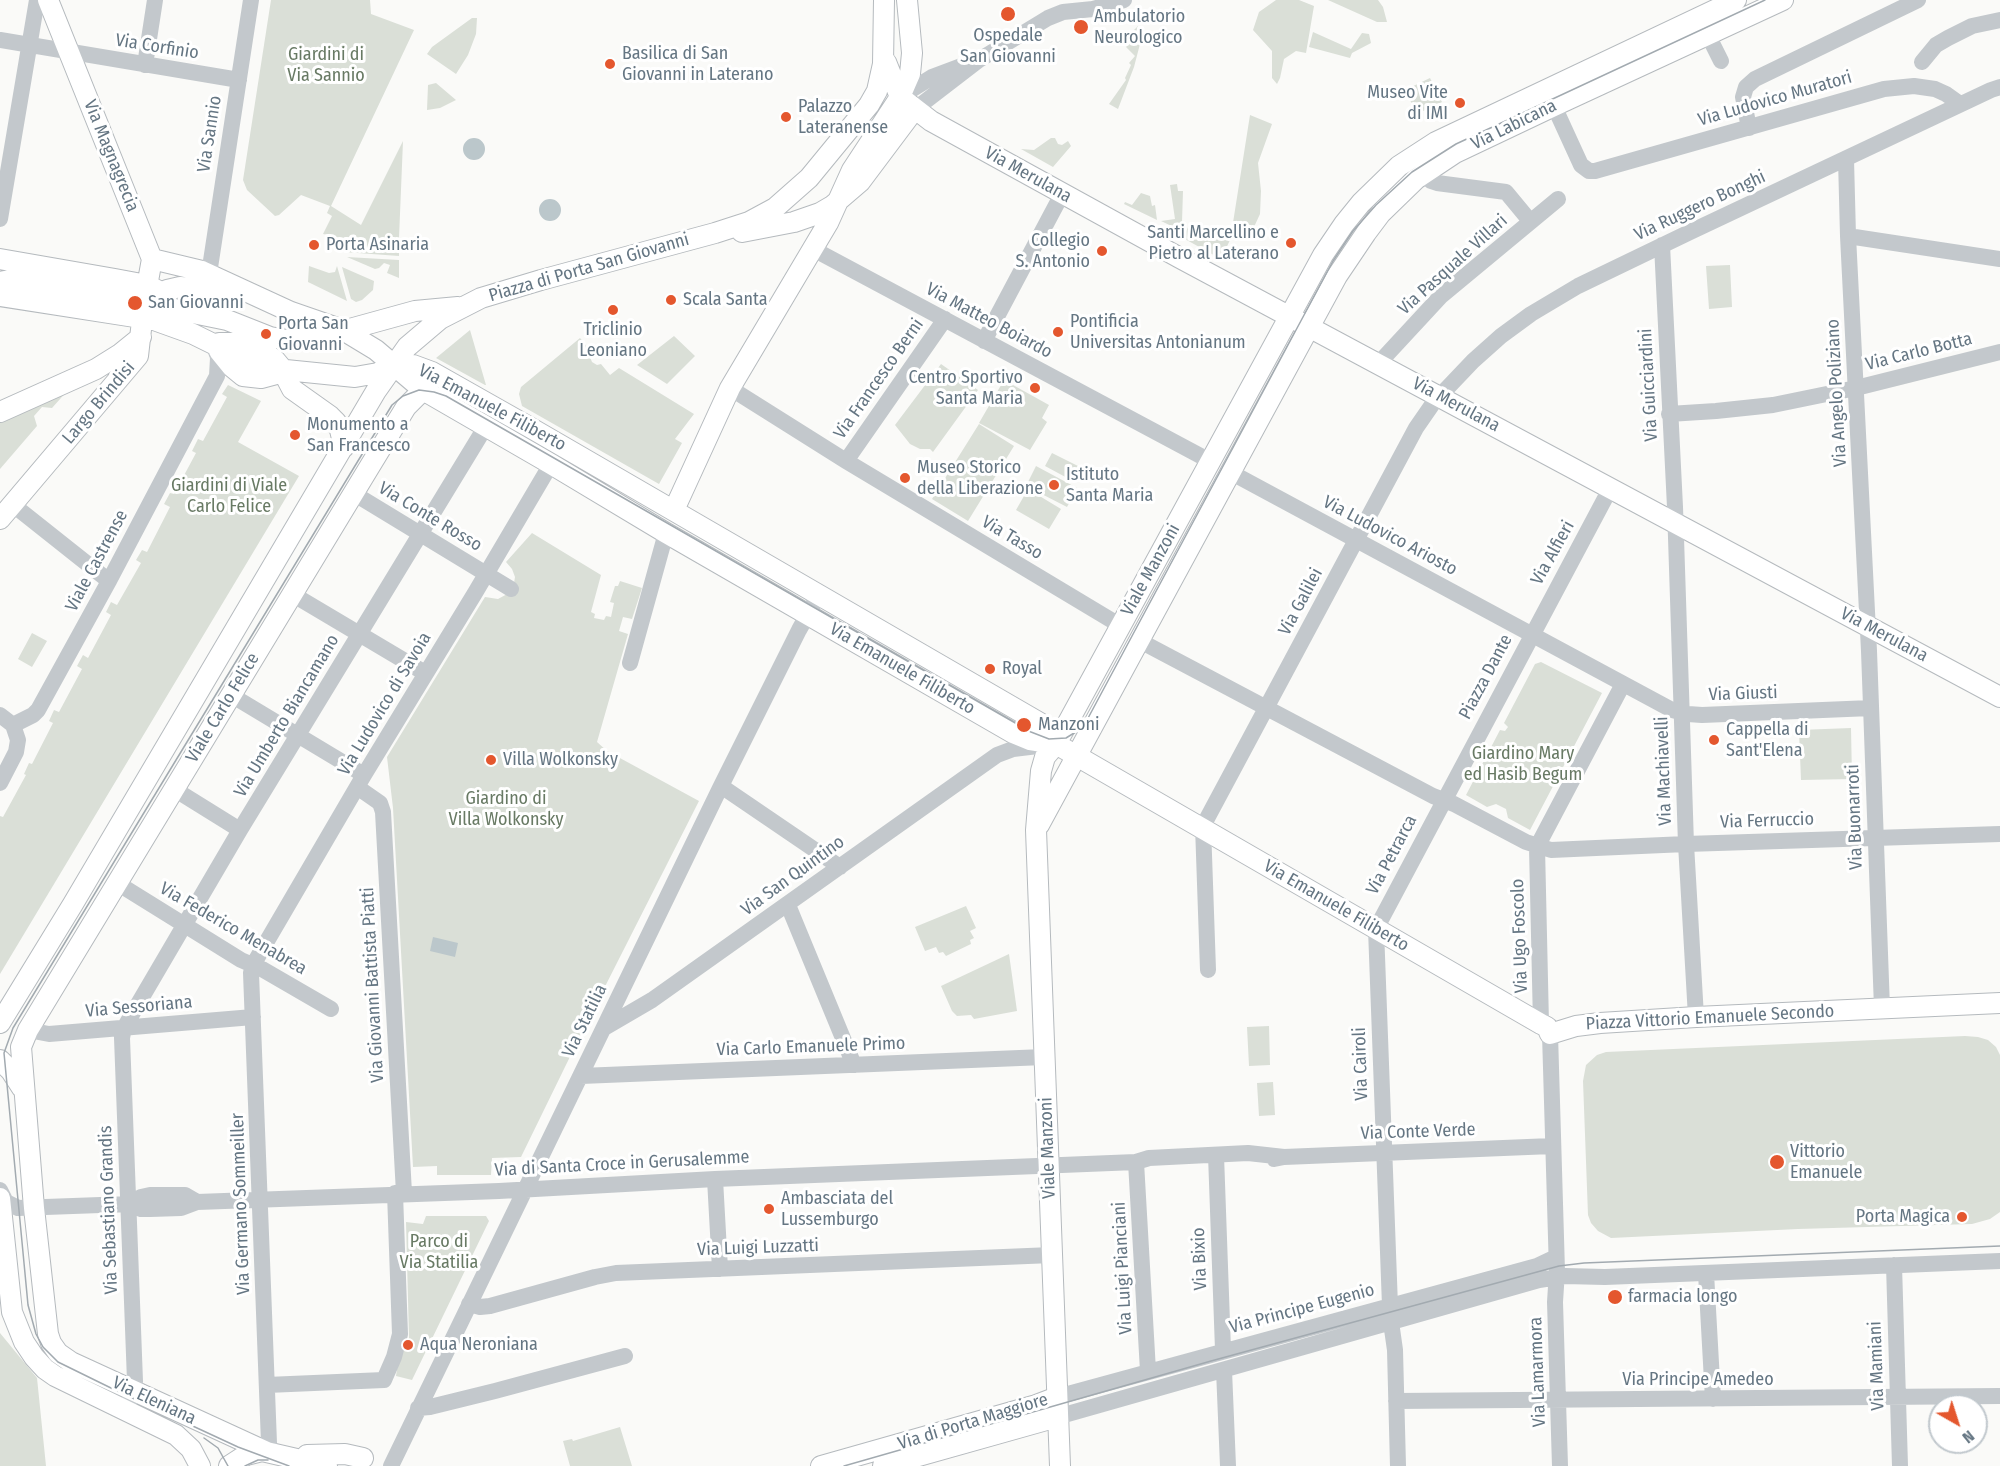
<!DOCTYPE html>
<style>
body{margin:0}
#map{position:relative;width:2000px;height:1466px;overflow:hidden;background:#fafaf8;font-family:"Fira Sans Condensed",sans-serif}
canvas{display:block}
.north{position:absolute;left:1928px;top:1394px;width:60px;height:60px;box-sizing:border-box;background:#fff;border:2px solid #c1c8cd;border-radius:50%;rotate:141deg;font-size:16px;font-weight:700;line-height:24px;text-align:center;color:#657683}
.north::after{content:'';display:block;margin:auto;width:21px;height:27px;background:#e4572e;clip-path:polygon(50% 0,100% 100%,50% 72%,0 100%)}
</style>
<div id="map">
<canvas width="2000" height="1466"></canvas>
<div class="north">N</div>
</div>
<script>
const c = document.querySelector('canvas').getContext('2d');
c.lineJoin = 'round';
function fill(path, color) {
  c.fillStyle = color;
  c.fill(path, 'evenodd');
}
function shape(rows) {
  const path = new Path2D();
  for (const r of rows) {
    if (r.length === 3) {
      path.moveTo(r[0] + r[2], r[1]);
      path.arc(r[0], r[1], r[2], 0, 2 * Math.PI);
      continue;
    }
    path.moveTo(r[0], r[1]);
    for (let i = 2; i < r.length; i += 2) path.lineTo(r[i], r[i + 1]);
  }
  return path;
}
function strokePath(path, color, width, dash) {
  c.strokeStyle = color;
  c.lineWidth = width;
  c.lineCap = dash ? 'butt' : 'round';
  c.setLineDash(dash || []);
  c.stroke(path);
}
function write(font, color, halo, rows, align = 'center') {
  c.font = font + ' "Fira Sans Condensed",sans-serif';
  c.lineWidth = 6;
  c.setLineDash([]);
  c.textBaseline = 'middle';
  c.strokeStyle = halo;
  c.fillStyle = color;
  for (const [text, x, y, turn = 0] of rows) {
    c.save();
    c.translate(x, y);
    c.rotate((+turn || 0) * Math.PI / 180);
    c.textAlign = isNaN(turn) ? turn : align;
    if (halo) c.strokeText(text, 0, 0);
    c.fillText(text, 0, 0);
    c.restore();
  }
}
const green = shape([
 [271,0,370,0,371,14,414,30,331,206,361,225,403,141,399,238,394,246,399,251,399,256,344,252,342,248,344,241,334,236,323,234,332,216,327,213,330,206,301,195,279,215,275,216,247,190,243,180],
 [1276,0,1299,0,1314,6,1306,53,1296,51,1284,59,1280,78,1277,84,1272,78,1272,51,1253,30,1259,12],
 [1328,0,1378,0,1383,7,1387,22,1377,22],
 [472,18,477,18,476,34,468,55,456,74,427,54,432,47],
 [1138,26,1140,44,1134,67,1118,109,1109,104,1126,80,1125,78,1131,65,1129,63,1135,56,1126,47,1134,39,1130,34],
 [1313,32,1351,49,1362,33,1369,34,1371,43,1352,53,1350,58,1309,47],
 [1430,78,1442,102,1417,114,1405,90],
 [436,83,456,100,440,108,427,110,428,85],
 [1250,115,1272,124,1258,163,1261,191,1260,214,1254,227,1248,224,1242,231,1232,229],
 [1051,138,1055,138,1058,144,1062,145,1068,141,1071,146,1053,167,1021,149,1034,150],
 [1177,184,1178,191,1183,191,1182,222,1185,223,1182,231,1161,221,1175,219,1170,185],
 [1141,193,1150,196,1152,206,1155,205,1157,220,1124,204,1125,202,1132,205],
 [1189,225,1208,231,1231,234,1230,240,1221,259,1183,238],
 [347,257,399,260,399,278,387,273,390,265,384,263,379,268,375,269],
 [1730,265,1732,307,1709,309,1706,266],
 [309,266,329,273,335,272,337,266,347,301,308,282],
 [342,267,374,281,373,290,362,300,356,302,351,299],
 [470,330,486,385,485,385,436,358],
 [674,336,695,356,667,384,637,365],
 [580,338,592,353,590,357,592,362,597,365,601,364,610,375,619,368,694,414,675,439,682,443,659,484,522,406,519,394,521,387],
 [941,364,978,390,933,452,930,449,920,449,910,444,895,425],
 [1004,380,1049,405,1042,418,1047,422,1030,450,979,423],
 [228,385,261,401,238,442,299,476,0,974,0,816,3,817,26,775,24,774,29,763,32,764,53,723,49,721,54,710,59,712,82,669,77,666,83,655,88,658,111,615,106,612,111,602,117,605,141,563,136,560,142,550,147,552,170,507,164,504,170,493,174,494,196,453,192,451,198,439,203,441,227,397,222,394],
 [69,389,52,408,42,407,34,416,37,426,0,469,0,422],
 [979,424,1014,446,968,521,932,499],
 [1052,453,1078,466,1071,480,1045,466],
 [1036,466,1077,488,1067,507,1026,486],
 [1028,489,1061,509,1049,529,1016,510],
 [532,533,601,575,591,612,595,614,594,618,604,620,606,616,611,617,614,603,610,602,615,586,618,586,620,581,642,588,632,619,623,617,619,631,628,634,597,742,607,751,699,801,585,1026,521,1157,492,1158,491,1175,437,1175,437,1166,413,1167,393,808,387,757,485,597,498,599,509,593,514,583,515,577,512,569,506,562],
 [32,633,47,641,32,667,18,659],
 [1541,662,1602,693,1530,830,1508,818,1506,809,1496,804,1487,807,1466,795,1500,730,1505,731,1508,727,1504,723,1535,664],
 [1851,728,1852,779,1801,780,1799,730],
 [966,906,976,928,970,931,974,938,970,940,971,944,946,956,943,952,939,953,936,947,925,951,915,927],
 [1009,954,1017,1011,974,1019,971,1015,957,1016,952,1011,941,986],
 [1269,1026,1270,1065,1249,1066,1247,1027],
 [1965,1036,1978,1037,1988,1040,1996,1047,2000,1055,2000,1212,1990,1219,1972,1224,1798,1229,1611,1238,1598,1231,1591,1223,1588,1215,1583,1081,1586,1065,1597,1055,1606,1052],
 [1273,1082,1275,1115,1259,1116,1257,1083],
 [426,1216,486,1216,489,1221,412,1380,396,1376,400,1350,409,1338,406,1222,423,1224],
 [0,1333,37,1378,46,1466,0,1466],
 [620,1427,632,1466,570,1466,563,1441,572,1439,573,1441]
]);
const water = shape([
 [474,149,11],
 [550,210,11],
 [433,937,458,943,455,957,430,951]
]);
const minor = shape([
 [1708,35,1721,61],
 [0,40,239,80],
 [1922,62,1936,45,1948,38,1972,26,2000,20],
 [145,65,155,0],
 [900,97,932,77,964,65],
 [1554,106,1581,165,1589,171,1595,171,1884,89,1914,86,1935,89,1946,94,1960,104],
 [914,110,979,60,1048,18,1063,12,1093,9,1124,0],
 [1749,128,1743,97,1746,87,1755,79,1918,0],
 [1846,159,1848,236,1869,651,1882,1008],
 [1423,174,1431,181,1437,183,1506,192,1530,221],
 [0,219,37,0],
 [1848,236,2000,259],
 [1662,245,1675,507,1686,844,1696,1017],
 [813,249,1210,461],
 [209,274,251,0],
 [984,341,1062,194],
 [1378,364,1441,296,1558,199],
 [730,388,846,461,1121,626],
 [1669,414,1716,411,1773,405,1856,388,2000,352],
 [846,461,945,319],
 [1230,472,1672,710,1688,714,1702,715,1871,708],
 [353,493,511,589],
 [12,504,109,581],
 [292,594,425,673],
 [1140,641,1433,796,1454,804,1526,842,1551,850,1686,844,2000,834],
 [630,663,666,533],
 [231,695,364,775],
 [0,715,13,725,18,740,16,752,0,783],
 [13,725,33,715,38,710,109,581,217,376,218,358,215,345],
 [721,786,840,867],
 [357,787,380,803,383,812,404,1193],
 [174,789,240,830],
 [117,883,241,960,262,969,331,1009],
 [788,905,854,1065],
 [1208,970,1203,826,1416,428,1434,402,1473,361,1501,336,1531,314,1578,286,1690,232,1991,90,2000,87],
 [1541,1024,1537,847,1623,684],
 [604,1028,652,1000,997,755,1013,749,1046,745],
 [28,1030,49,1034,253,1017],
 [1550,1034,1557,1271,1555,1302,1560,1466],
 [581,1076,1044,1057],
 [1216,1155,1223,1350],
 [1274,1159,1284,1157,1552,1146],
 [1136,1162,1148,1371],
 [715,1179,720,1269],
 [0,1190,6,1202,18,1208,128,1204,141,1209,150,1209,181,1208,197,1202,499,1191,715,1179,1136,1162,1149,1158,1248,1153,1284,1157],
 [128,1204,141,1197,150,1195,185,1195,197,1202],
 [1894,1265,1900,1466],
 [1706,1273,1713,1399],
 [469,1304,480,1307,490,1306,595,1277,616,1273,1052,1255],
 [1390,1306,1376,929,1610,489],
 [1391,1322,1395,1350,1398,1466],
 [1224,1370,1228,1466],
 [267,1385,384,1380,394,1357,400,1334,395,1193],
 [1057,1397,1537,1266,1556,1257],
 [1396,1401,2000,1396],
 [418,1408,430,1407,495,1391,625,1356],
 [125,1410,134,1391,135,1381,122,1038,124,1028,240,830,486,426],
 [1057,1417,1539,1280,1565,1276,1605,1277,2000,1261],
 [269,1443,251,973,253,965,364,775,475,593,551,464],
 [391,1466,721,786,799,630,819,594]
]);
const major = shape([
 [48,0,152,259],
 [886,62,900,97,931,121,1180,258,2000,697],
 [742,232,794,222,820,213,832,206,860,182,914,110],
 [0,259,115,279,147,285,157,290],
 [152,259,202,271,291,312,343,330,376,350,423,390,551,464,666,533,1013,733,1030,740,1056,744,1541,1024,1547,1027,1550,1034,1576,1026,1600,1023,1696,1017,2000,1003],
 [0,282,10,280,144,303,227,320,270,337,287,340,317,338,415,311,458,307],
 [0,296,154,320,193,334,250,362,266,368,355,377,378,373,394,364],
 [144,303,167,290,180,287,214,290,238,290],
 [219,343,235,343,248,345,264,352,275,360,280,366,292,389,330,416,336,422,340,430,344,447],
 [219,351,232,367,243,376,261,378,276,374],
 [394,364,413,365,432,372,531,428,1040,723,1056,744],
 [0,412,96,369,120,354,141,337],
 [674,510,730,388,828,223,852,170,900,97,906,83,910,74,912,53,907,0],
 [0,519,138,356,144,303,152,259],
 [1039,825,1337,276,1366,233,1381,213,1416,179,1455,153,1554,106,1783,0],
 [0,1023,73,904,376,391,407,347,440,319,481,298,541,280,715,233,749,222,775,208,809,178,869,105,877,91,883,64,884,0],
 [0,1060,11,1071,22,1088],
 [0,1198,12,1312,24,1342,34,1357,45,1369,55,1376,176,1435,191,1449,200,1466],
 [267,1452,71,1362,58,1353,51,1343,48,1334,34,1208,21,1047,28,1030,370,466,406,407,423,390],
 [307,1455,345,1454,363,1458],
 [229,1466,246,1455,262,1451,327,1466],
 [821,1466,1036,1405,1057,1397],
 [883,1466,1057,1417],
 [1060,1466,1036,830,1041,771,1045,757,1056,744,1066,726,1323,255,1344,224,1361,203,1399,166,1436,142,1736,0]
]);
const tram = shape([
 [204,1438,218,1448,228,1466],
 [245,1466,258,1460,268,1460],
 [289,1466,238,1447,113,1389,58,1362,43,1347,36,1334,28,1305,4,1053,13,1028,392,405,403,396,419,390,434,392,446,396,1031,732,1049,739,1066,738,1079,730,1087,720,1333,261,1353,231,1376,205,1412,172,1456,144,1765,0],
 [844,1466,1211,1361,1559,1266,1584,1263,2000,1246]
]);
const markers = [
 [1008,14,8,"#e4572e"],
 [1081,27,8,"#e4572e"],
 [610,64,6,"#e4572e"],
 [1460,103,6,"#e4572e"],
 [786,117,6,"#e4572e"],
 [1291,243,6,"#e4572e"],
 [314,245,6,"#e4572e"],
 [1102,251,6,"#e4572e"],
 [671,300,6,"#e4572e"],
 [135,303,8,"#e4572e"],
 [613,310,6,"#e4572e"],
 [1058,332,6,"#e4572e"],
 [266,334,6,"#e4572e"],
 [1035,388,6,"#e4572e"],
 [295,435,6,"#e4572e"],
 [905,478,6,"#e4572e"],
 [1054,485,6,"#e4572e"],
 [990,669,6,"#e4572e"],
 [1024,725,8,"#e4572e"],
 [1714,740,6,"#e4572e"],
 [491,760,6,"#e4572e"],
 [1777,1162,8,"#e4572e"],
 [769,1209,6,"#e4572e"],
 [1962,1217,6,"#e4572e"],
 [1615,1297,8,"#e4572e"],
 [408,1345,6,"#e4572e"]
];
const poiNames = [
 ["Ambulatorio",1094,17],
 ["Neurologico",1094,38],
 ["Ospedale",1008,36,"center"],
 ["San Giovanni",1008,57,"center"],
 ["Basilica di San",622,54],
 ["Giovanni in Laterano",622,75],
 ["Museo Vite",1448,93,"right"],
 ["di IMI",1448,114,"right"],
 ["Palazzo",798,107],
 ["Lateranense",798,128],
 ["Santi Marcellino e",1279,233,"right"],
 ["Pietro al Laterano",1279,254,"right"],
 ["Collegio",1090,241,"right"],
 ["S. Antonio",1090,262,"right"],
 ["Porta Asinaria",326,245],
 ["Scala Santa",683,300],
 ["San Giovanni",148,303],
 ["Pontificia",1070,322],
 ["Universitas Antonianum",1070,343],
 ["Porta San",278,324],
 ["Giovanni",278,345],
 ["Triclinio",613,330,"center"],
 ["Leoniano",613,351,"center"],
 ["Centro Sportivo",1023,378,"right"],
 ["Santa Maria",1023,399,"right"],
 ["Monumento a",307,425],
 ["San Francesco",307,446],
 ["Museo Storico",917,468],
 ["della Liberazione",917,489],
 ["Istituto",1066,475],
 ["Santa Maria",1066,496],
 ["Royal",1002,669],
 ["Manzoni",1038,725],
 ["Cappella di",1726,730],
 ["Sant'Elena",1726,751],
 ["Villa Wolkonsky",503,760],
 ["Vittorio",1790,1152],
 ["Emanuele",1790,1173],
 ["Ambasciata del",781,1199],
 ["Lussemburgo",781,1220],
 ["Porta Magica",1950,1217,"right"],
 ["farmacia longo",1628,1297],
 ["Aqua Neroniana",420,1345]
];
const streetNames = [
 ["Via Corfinio",157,47,9],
 ["Via Ludovico Muratori",1775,99,-16],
 ["Via Labicana",1514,125,-26],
 ["Via Sannio",210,134,-81],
 ["Via Magnagrecia",111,156,68],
 ["Via Merulana",1028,175,29],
 ["Via Ruggero Bonghi",1700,206,-25],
 ["Via Pasquale Villari",1453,265,-42],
 ["Piazza di Porta San Giovanni",589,268,-16],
 ["Via Matteo Boiardo",989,321,28],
 ["Via Carlo Botta",1919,352,-14],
 ["Via Francesco Berni",879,379,-55],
 ["Via Guicciardini",1649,385,-93],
 ["Via Angelo Poliziano",1837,393,-93],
 ["Largo Brindisi",99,403,-50],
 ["Via Merulana",1456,405,28],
 ["Via Emanuele Filiberto",492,408,28],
 ["Via Conte Rosso",430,517,31],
 ["Via Ludovico Ariosto",1390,536,28],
 ["Via Tasso",1012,538,31],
 ["Via Alfieri",1553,553,-61],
 ["Viale Castrense",97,561,-62],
 ["Viale Manzoni",1151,570,-61],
 ["Via Galilei",1301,602,-62],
 ["Via Merulana",1884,635,28],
 ["Via Emanuele Filiberto",902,669,30],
 ["Piazza Dante",1486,677,-62],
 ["Via Giusti",1743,694,-2],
 ["Via Ludovico di Savoia",385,704,-59],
 ["Viale Carlo Felice",223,708,-59],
 ["Via Umberto Biancamano",287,716,-59],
 ["Via Machiavelli",1664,771,-92],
 ["Via Buonarroti",1855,817,-92],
 ["Via Ferruccio",1767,821,-2],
 ["Via Petrarca",1392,855,-62],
 ["Via San Quintino",793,876,-36],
 ["Via Emanuele Filiberto",1336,906,30],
 ["Via Federico Menabrea",233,929,30],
 ["Via Ugo Foscolo",1520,936,-92],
 ["Via Giovanni Battista Piatti",373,985,-93],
 ["Via Sessoriana",139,1007,-5],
 ["Piazza Vittorio Emanuele Secondo",1710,1018,-3],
 ["Via Statilia",585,1021,-64],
 ["Via Carlo Emanuele Primo",811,1047,-2],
 ["Via Cairoli",1361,1064,-92],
 ["Via Conte Verde",1418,1132,-2],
 ["Viale Manzoni",1048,1148,-92],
 ["Via di Santa Croce in Gerusalemme",622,1164,-3],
 ["Via Germano Sommeiller",241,1204,-92],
 ["Via Sebastiano Grandis",109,1210,-92],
 ["Via Luigi Luzzatti",758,1248,-2],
 ["Via Bixio",1200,1259,-92],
 ["Via Luigi Pianciani",1123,1268,-93],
 ["Via Principe Eugenio",1302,1309,-15],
 ["Via Mamiani",1877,1366,-92],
 ["Via Lamarmora",1538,1372,-92],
 ["Via Principe Amedeo",1698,1380],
 ["Via Eleniana",154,1401,25],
 ["Via di Porta Maggiore",973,1422,-17]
];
const parkNames = [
 ["Giardini di",326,55],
 ["Via Sannio",326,76],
 ["Giardini di Viale",229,486],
 ["Carlo Felice",229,507],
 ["Giardino Mary",1523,754],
 ["ed Hasib Begum",1523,775],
 ["Giardino di",506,799],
 ["Villa Wolkonsky",506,820],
 ["Parco di",439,1242],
 ["Via Statilia",439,1263]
];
fill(green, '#dadfd7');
fill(water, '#bbc7cb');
strokePath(major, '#b5babe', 22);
strokePath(minor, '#c3c8cc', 16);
strokePath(major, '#fff', 20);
strokePath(tram, '#a2aab0', 1.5);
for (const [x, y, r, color] of markers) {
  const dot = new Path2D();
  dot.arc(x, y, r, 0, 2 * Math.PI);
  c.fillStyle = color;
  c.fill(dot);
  strokePath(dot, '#fff', 2);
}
write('18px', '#657683', '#fff', poiNames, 'left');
write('18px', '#657683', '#fff', streetNames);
write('18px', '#687a64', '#fff', parkNames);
</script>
